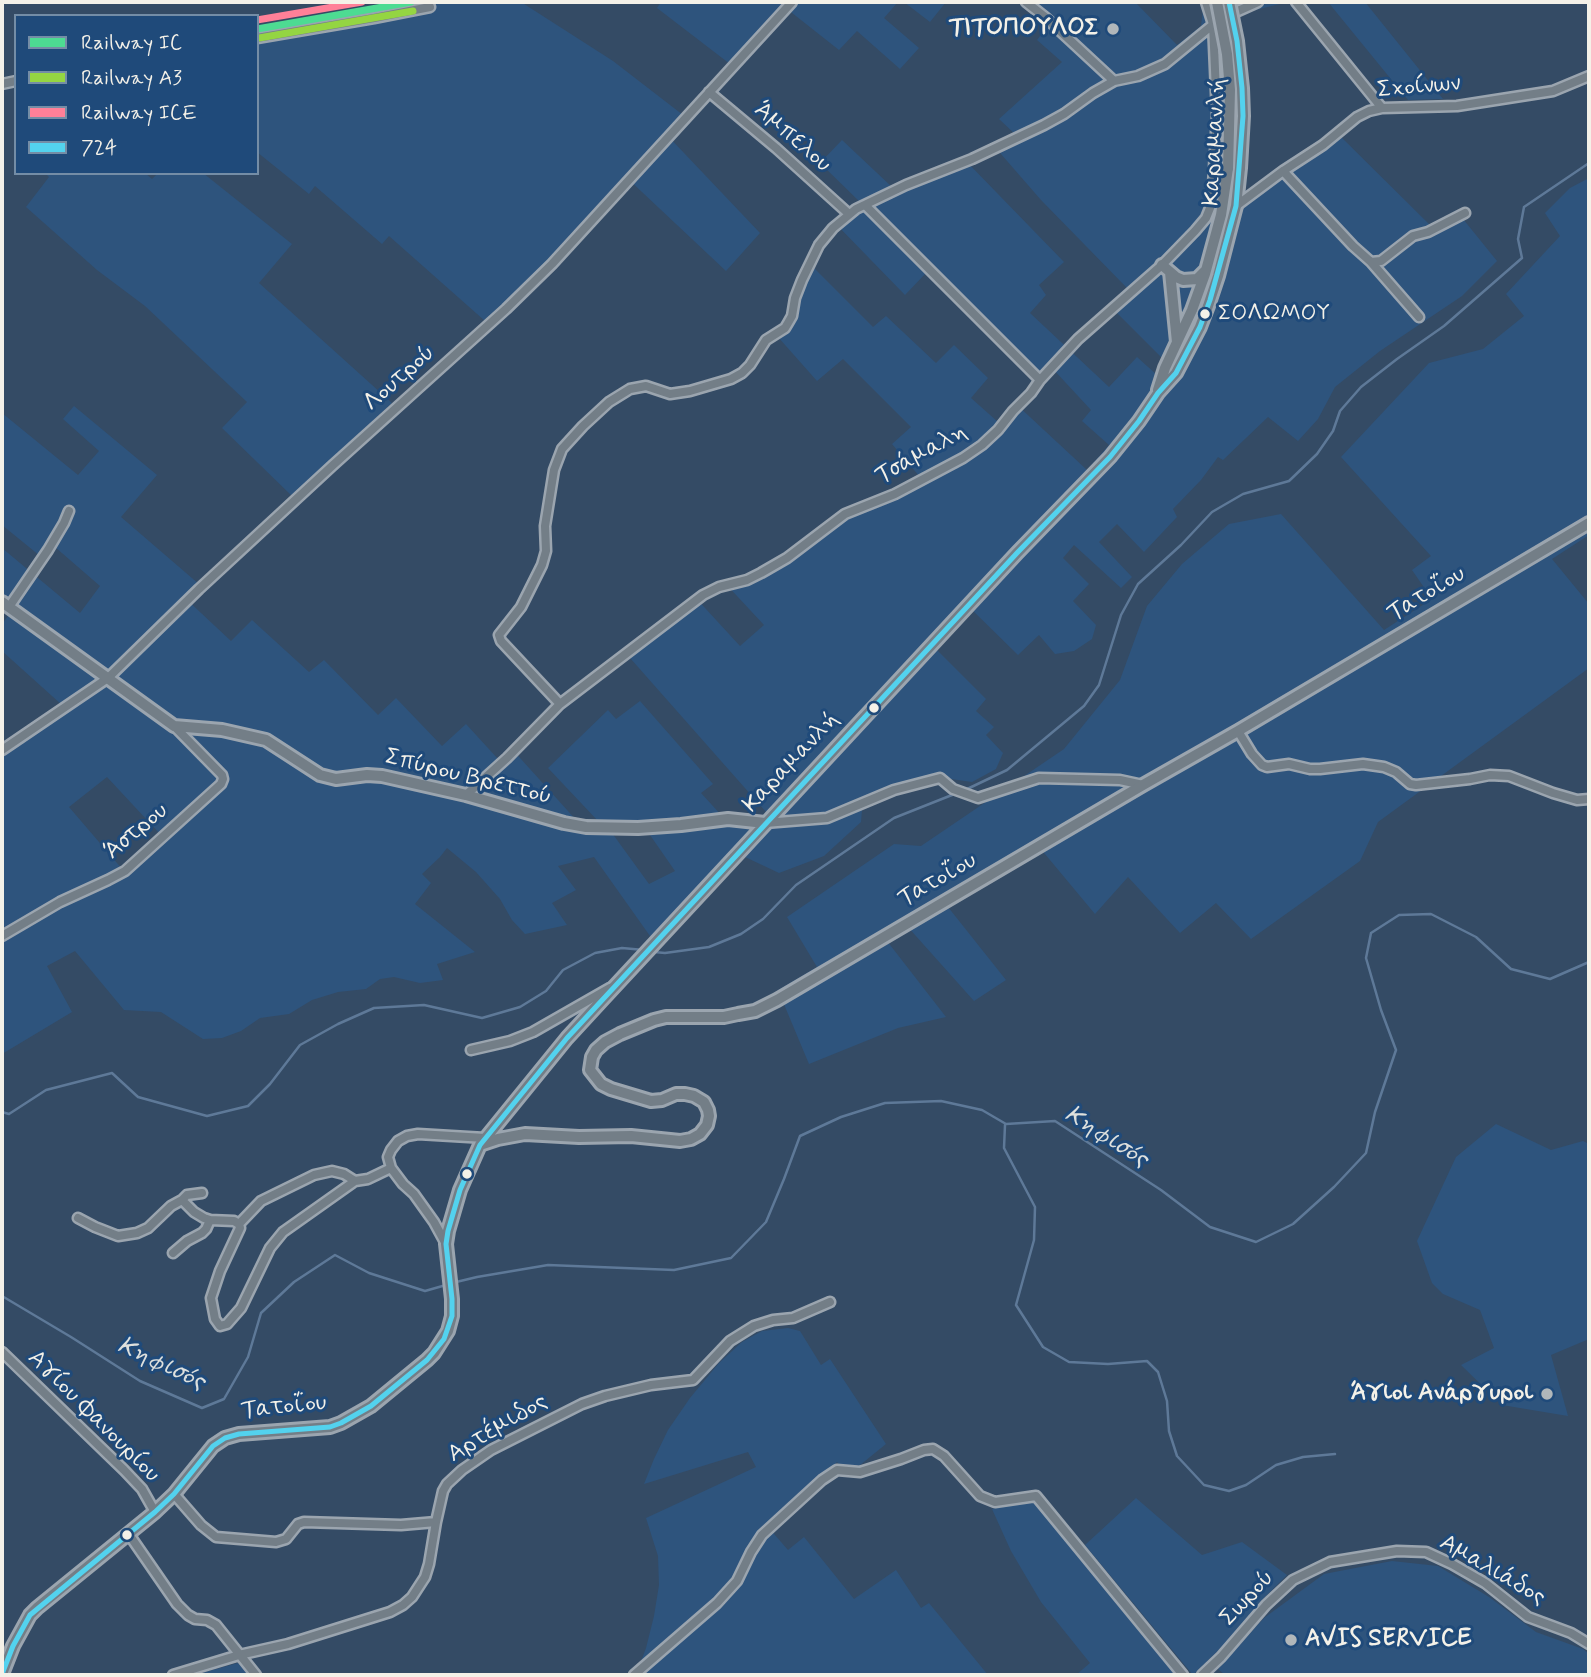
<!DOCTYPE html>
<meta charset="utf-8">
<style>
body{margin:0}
#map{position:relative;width:1591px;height:1677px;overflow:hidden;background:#344b65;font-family:Mynerve,sans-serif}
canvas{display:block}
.frame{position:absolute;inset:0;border:4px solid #f4f1e8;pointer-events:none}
.legend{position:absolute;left:14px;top:14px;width:245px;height:161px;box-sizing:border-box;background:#1f4a7a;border:2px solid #748da6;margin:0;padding:9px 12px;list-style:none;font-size:21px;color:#f4f1e8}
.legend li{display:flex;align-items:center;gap:14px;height:35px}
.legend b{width:35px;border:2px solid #748da6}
</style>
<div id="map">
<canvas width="1591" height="1677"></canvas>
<div class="frame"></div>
<ul class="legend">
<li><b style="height:9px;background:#4ddb92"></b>Railway IC</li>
<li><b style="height:9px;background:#94d542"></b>Railway A3</li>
<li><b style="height:9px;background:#ff8098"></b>Railway ICE</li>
<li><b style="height:9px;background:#53d2ee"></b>724</li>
</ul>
</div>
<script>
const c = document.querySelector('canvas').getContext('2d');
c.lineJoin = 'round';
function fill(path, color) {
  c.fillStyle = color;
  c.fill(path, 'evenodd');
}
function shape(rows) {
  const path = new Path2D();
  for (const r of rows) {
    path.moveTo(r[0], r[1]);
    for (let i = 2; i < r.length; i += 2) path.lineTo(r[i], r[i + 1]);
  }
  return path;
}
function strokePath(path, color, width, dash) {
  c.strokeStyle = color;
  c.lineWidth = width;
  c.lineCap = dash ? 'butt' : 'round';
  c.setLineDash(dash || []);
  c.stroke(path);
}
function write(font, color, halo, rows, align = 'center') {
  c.font = font + ' Mynerve,sans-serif';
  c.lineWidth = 6;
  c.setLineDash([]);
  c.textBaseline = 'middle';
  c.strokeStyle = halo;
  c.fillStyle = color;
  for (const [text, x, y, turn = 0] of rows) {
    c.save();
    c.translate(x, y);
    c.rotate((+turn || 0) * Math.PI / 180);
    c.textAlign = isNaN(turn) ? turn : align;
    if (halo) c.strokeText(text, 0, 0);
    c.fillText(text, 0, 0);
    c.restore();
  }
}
const built = shape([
 [439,2,521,2,613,61,683,115,666,134,760,233,726,271,626,177,543,268,485,321,389,236,382,244,315,186,309,194,257,152,257,34],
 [661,2,898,2,884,18,919,48,900,69,857,31,839,50,782,5,730,64,657,8],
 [904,2,946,2,930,22],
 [1020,2,1135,2,1177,45,1201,26,1203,10,1199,2,1288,2,1215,20,1208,186,1250,191,1335,131,1434,229,1459,214,1497,261,1462,296,1380,351,1335,387,1318,419,1298,441,1268,417,1223,460,1218,457,1201,480,1173,509,1177,517,1144,552,1117,524,1099,542,1132,577,1121,588,1074,545,1063,558,1089,584,1073,601,1096,625,1092,639,1074,651,1055,654,1039,635,1018,655,965,603,929,642,986,699,976,711,994,727,986,735,1003,753,996,769,972,782,951,779,893,796,862,810,861,822,824,856,779,873,743,856,661,943,650,936,594,857,558,866,576,890,552,903,567,925,525,934,512,920,500,899,476,872,447,848,440,857,422,874,431,883,415,904,475,952,437,964,443,980,420,983,394,977,380,979,366,989,338,992,312,1000,289,1014,260,1018,241,1031,222,1038,203,1039,161,1012,124,1010,75,951,47,966,72,1012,2,1054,2,743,62,705,2,651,2,624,8,616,2,611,2,548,80,613,100,586,55,547,45,560,2,525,2,413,78,475,99,451,63,419,74,406,157,475,121,517,200,585,185,598,231,641,252,620,309,672,324,660,378,715,396,698,442,746,466,724,498,759,511,748,577,821,598,821,548,768,608,710,616,719,640,701,713,784,701,793,723,817,761,819,767,813,623,650,694,596,740,646,764,625,724,582,765,567,785,554,843,509,904,487,920,477,892,444,911,427,843,359,817,381,778,337,788,329,797,315,802,290,812,266,873,327,886,316,936,363,954,345,988,378,971,398,998,422,1016,404,1087,470,1109,445,1082,421,1091,410,1053,369,1040,383,926,273,905,295,834,222,850,209,861,203,820,163,842,140,892,187,965,160,1064,262,1039,285,1046,295,1030,313,1109,387,1137,357,1157,375,1164,360,1109,305,1127,288,1041,200,994,146,1015,134,999,119,1062,62,1037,40,1049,24],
 [107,777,160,834,123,870,69,807],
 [612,833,650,835,675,871,649,884],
 [1328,2,1365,2,1443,99,1408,100],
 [45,173,145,173,152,179,158,173,203,173,292,244,259,283,392,403,292,496,222,428,247,402,145,306,97,270,26,207,49,177],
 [1589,178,1589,535,1552,559,1589,604,1589,668,1378,822,1360,861,1251,939,1216,903,1180,933,1128,877,1095,914,1040,848,948,907,1006,980,974,1001,907,926,887,941,946,1017,898,1028,809,1064,778,990,817,967,787,917,894,844,921,846,1064,749,1120,680,1147,606,1182,564,1229,524,1281,514,1384,630,1432,599,1412,570,1431,556,1341,457,1429,363,1483,349,1524,316,1506,294,1560,236,1545,213,1570,188],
 [1496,1124,1551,1150,1583,1141,1589,1144,1589,1339,1551,1355,1568,1416,1502,1405,1461,1365,1494,1348,1480,1310,1443,1294,1432,1283,1417,1241,1456,1157],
 [788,1328,800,1331,821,1365,830,1359,886,1444,849,1474,837,1462,768,1527,788,1550,804,1537,854,1599,896,1570,921,1608,929,1603,988,1675,636,1675,646,1648,654,1616,659,1585,658,1556,646,1518,756,1467,748,1452,644,1484,654,1459,668,1430,690,1398,719,1363,742,1342,762,1331],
 [1136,1498,1202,1555,1242,1542,1287,1575,1262,1600,1239,1630,1193,1675,1085,1545],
 [1035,1499,1178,1675,1076,1675,1090,1663,1041,1602,1011,1551,992,1509],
 [1392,1561,1438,1566,1489,1597,1536,1632,1583,1649,1589,1654,1589,1675,1225,1675,1218,1669,1264,1618,1324,1574],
 [238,1663,249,1675,195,1675]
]);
const stream = shape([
 [963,791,1007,770,1084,706,1099,685,1121,615,1138,584,1181,545,1212,512,1243,494,1289,481,1317,454,1333,431,1340,411,1361,387,1397,359,1444,326,1522,258,1518,239,1524,207,1589,163],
 [654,952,665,953,709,947,741,934,763,919,796,885,894,818,957,793],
 [2,1112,9,1114,46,1090,112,1073,138,1097,207,1116,248,1106,270,1084,300,1045,338,1024,374,1008,424,1005,482,1018,520,1007,546,991,563,970,595,953,622,948,644,950],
 [1005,1125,1004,1148,1035,1207,1034,1240,1016,1305,1043,1347,1069,1362,1108,1364,1147,1361,1158,1372,1167,1401,1169,1431,1177,1456,1204,1485,1229,1491,1246,1485,1276,1465,1303,1457,1335,1454],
 [452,1283,477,1277,548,1265,674,1270,731,1258,766,1222,784,1179,800,1136,841,1117,885,1103,941,1101,982,1110,1006,1124,1055,1121,1161,1190,1210,1227,1256,1242,1293,1224,1334,1187,1366,1153,1375,1112,1396,1050,1381,1010,1366,958,1371,933,1399,915,1431,914,1476,937,1511,969,1550,979,1589,962],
 [2,1296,71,1337,140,1381,202,1408,224,1399,248,1357,261,1313,294,1282,335,1255,369,1273,425,1291,446,1285]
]);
const street = shape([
 [1026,2,1045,17,1114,81],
 [1296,2,1382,108],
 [1229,15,1258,2],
 [257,38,374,18,430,7],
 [2,84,16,81],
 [709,92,776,148,849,214],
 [1283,171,1353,246,1371,262,1381,261,1413,236,1428,232,1465,213],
 [865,205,1040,380],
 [1236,206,1283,171,1323,145,1357,117,1369,111,1382,108,1457,106,1553,91,1589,76],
 [1371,262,1419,317],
 [9,607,48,550,64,523,69,511],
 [560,704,501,641,499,635,521,607,542,565,546,551,545,526,554,470,562,449,583,426,609,402,630,389,646,386,670,394,690,391,731,379,742,373,750,365,766,340,785,328,788,323,792,316,795,298,802,280,819,245,833,228,856,209,906,185,972,159,1044,125,1064,114,1093,93,1114,81,1138,76,1165,64,1215,23],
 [1238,731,1252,754,1262,765,1267,767,1289,764,1310,769,1320,769,1363,764,1384,767,1396,772,1410,784,1416,785,1470,779,1490,775,1509,776,1553,793,1577,800,1589,799],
 [2,750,108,678,199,589,332,466,506,309,552,264,792,2],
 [466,795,507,758,560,704,703,595,719,587,747,580,761,573,787,558,845,514,895,494,963,458,982,445,998,430,1013,411,1031,393,1040,380,1078,339,1162,265,1195,231,1206,218,1212,203,1217,115,1213,24,1206,2],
 [765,823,827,818,894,790,940,778,953,789,978,798,1039,778,1120,780,1143,785],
 [2,936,60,902,108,880,125,871,221,784,223,779,222,775,174,726],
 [471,1050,510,1041,533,1032,610,988],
 [182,1200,194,1212,204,1218,210,1220,234,1221,239,1224,240,1228,220,1271,211,1298,215,1319,220,1326,227,1324,241,1308,270,1248,283,1232,355,1181,368,1179,391,1168],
 [78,1218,95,1227,118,1236,137,1233,148,1228,171,1206,182,1200,187,1195,202,1193],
 [239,1224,261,1201,314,1175,332,1171,344,1174,355,1181],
 [446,1244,434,1222,414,1194,403,1184,391,1168,388,1157,391,1150,398,1141,407,1136,418,1134,485,1138],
 [173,1253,187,1241,202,1233,206,1229,210,1220],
 [2,1352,124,1470,142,1489,155,1512],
 [174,1494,201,1525,216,1537,276,1542,286,1539,298,1524,304,1522,401,1525,436,1522],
 [128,1533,177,1604,188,1615,195,1619,207,1620,216,1625,256,1675],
 [173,1675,239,1655,288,1644,390,1612,403,1605,412,1597,425,1577,429,1564,436,1522,443,1491,447,1484,462,1470,491,1450,582,1404,605,1396,651,1385,693,1380,730,1341,754,1326,773,1320,793,1318,830,1302],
 [634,1675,717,1603,737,1581,751,1552,762,1535,822,1480,837,1470,860,1472,901,1459,924,1450,933,1449,944,1456,980,1496,995,1502,1036,1496,1183,1675],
 [1202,1675,1221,1657,1266,1605,1293,1580,1330,1562,1397,1551,1426,1552,1452,1564,1485,1583,1528,1617,1571,1633,1589,1644]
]);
const secondary = shape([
 [1162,265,1176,277,1183,280,1197,279,1205,271],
 [1170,272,1177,342],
 [1158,390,1165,368,1192,310,1205,274,1221,215,1228,168],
 [2,602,174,726,222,730,266,740,320,775,336,779,367,775,382,776,466,795,564,823,586,827,638,828,681,825,728,819,765,823],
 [480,1145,498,1139,525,1134,579,1137,631,1136,680,1141,691,1139,700,1134,707,1125,709,1116,708,1110,704,1102,694,1096,685,1094,676,1094,662,1100,651,1101,611,1089,601,1084,590,1070,592,1057,596,1050,605,1042,620,1034,654,1020,666,1017,724,1017,738,1014,755,1011,777,1000,1143,785,1238,731,1589,523],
 [2,1674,13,1646,30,1615,37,1608,155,1512,174,1494,213,1446,225,1438,239,1434,330,1427,341,1423,371,1406,427,1360,434,1353,448,1331,452,1316,452,1299,446,1244,448,1231,460,1190,480,1145,567,1038,602,1000,1017,553,1110,457,1139,421,1158,393,1176,373,1200,327,1208,306,1218,276,1236,206,1240,168]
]);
const secondaryBridge = shape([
 [1217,2,1227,54,1230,90,1228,168],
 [1229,2,1237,41,1242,88,1243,116,1240,168]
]);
const bus1 = shape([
 [2,1674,13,1646,30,1615,155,1512,174,1494,213,1446,225,1438,239,1434,330,1427,341,1423,371,1406,427,1360,444,1339,452,1316,452,1299,446,1244,448,1231,460,1190,480,1145,567,1038,1017,553,1110,457,1139,421,1158,393,1176,373,1200,327,1210,300,1236,206,1243,116,1242,88,1237,41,1229,2]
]);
const rail1 = shape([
 [257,29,411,2]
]);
const rail2 = shape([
 [259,38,413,11]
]);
const rail3 = shape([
 [257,20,362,2]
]);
const markers = [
 [1113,29,7,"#b1b7ba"],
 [1205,314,6,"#f4f1e8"],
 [874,708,6,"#f4f1e8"],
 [467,1174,6,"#f4f1e8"],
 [1547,1394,7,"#b1b7ba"],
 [127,1535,6,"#f4f1e8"],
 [1291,1640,7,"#b1b7ba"]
];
const busNames = [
 ["ΣΟΛΩΜΟΥ",1218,314]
];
const poiNames = [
 ["ΤΙΤΟΠΟΥΛΟΣ",1099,29],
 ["Άγιοι Ανάργυροι",1533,1394],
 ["AVIS SERVICE",1305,1640,"left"]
];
const streetNames = [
 ["Σχοίνων",1419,88,-5],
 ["Άμπελου",792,138,41],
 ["Καραμανλή",1216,142,-87],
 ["Λουτρού",400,379,-42],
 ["Τσάμαλη",922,455,-29],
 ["Τατοΐου",1427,595,-31],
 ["Καραμανλή",792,763,-47],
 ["Σπύρου Βρεττού",468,778,14],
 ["Άστρου",137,832,-40],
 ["Τατοΐου",938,881,-30],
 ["Τατοΐου",284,1408,-6],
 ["Αγίου Φανουρίου",93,1417,45],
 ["Αρτέμιδος",498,1429,-31],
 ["Αμαλιάδος",1492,1571,30],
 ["Σωρού",1248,1599,-47]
];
const waterNames = [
 ["Κηφισός",1106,1138,32],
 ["Κηφισός",161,1365,25]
];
fill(built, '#2e547d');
strokePath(stream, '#5e7998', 2.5);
strokePath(street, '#9ba5af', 13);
strokePath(secondary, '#9ba5af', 16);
strokePath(street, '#737e87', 8);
strokePath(secondary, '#737e87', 10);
strokePath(secondaryBridge, '#9ba5af', 16, []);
strokePath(secondaryBridge, '#737e87', 10);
strokePath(bus1, '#53d2ee', 5);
strokePath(rail1, '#4ddb92', 7);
strokePath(rail2, '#94d542', 7);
strokePath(rail3, '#ff8098', 7);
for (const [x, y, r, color] of markers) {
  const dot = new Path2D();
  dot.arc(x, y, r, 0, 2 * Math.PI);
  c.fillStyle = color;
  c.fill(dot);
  strokePath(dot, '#1f4a7a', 2.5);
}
write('22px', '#f4f1e8', '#1f4a7a', busNames, 'left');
write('bold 24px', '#f4f1e8', '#1f4a7a', poiNames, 'right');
write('24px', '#f4f1e8', '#1f4a7a', streetNames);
write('italic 26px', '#dee0dd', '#1f4a7a', waterNames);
</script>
